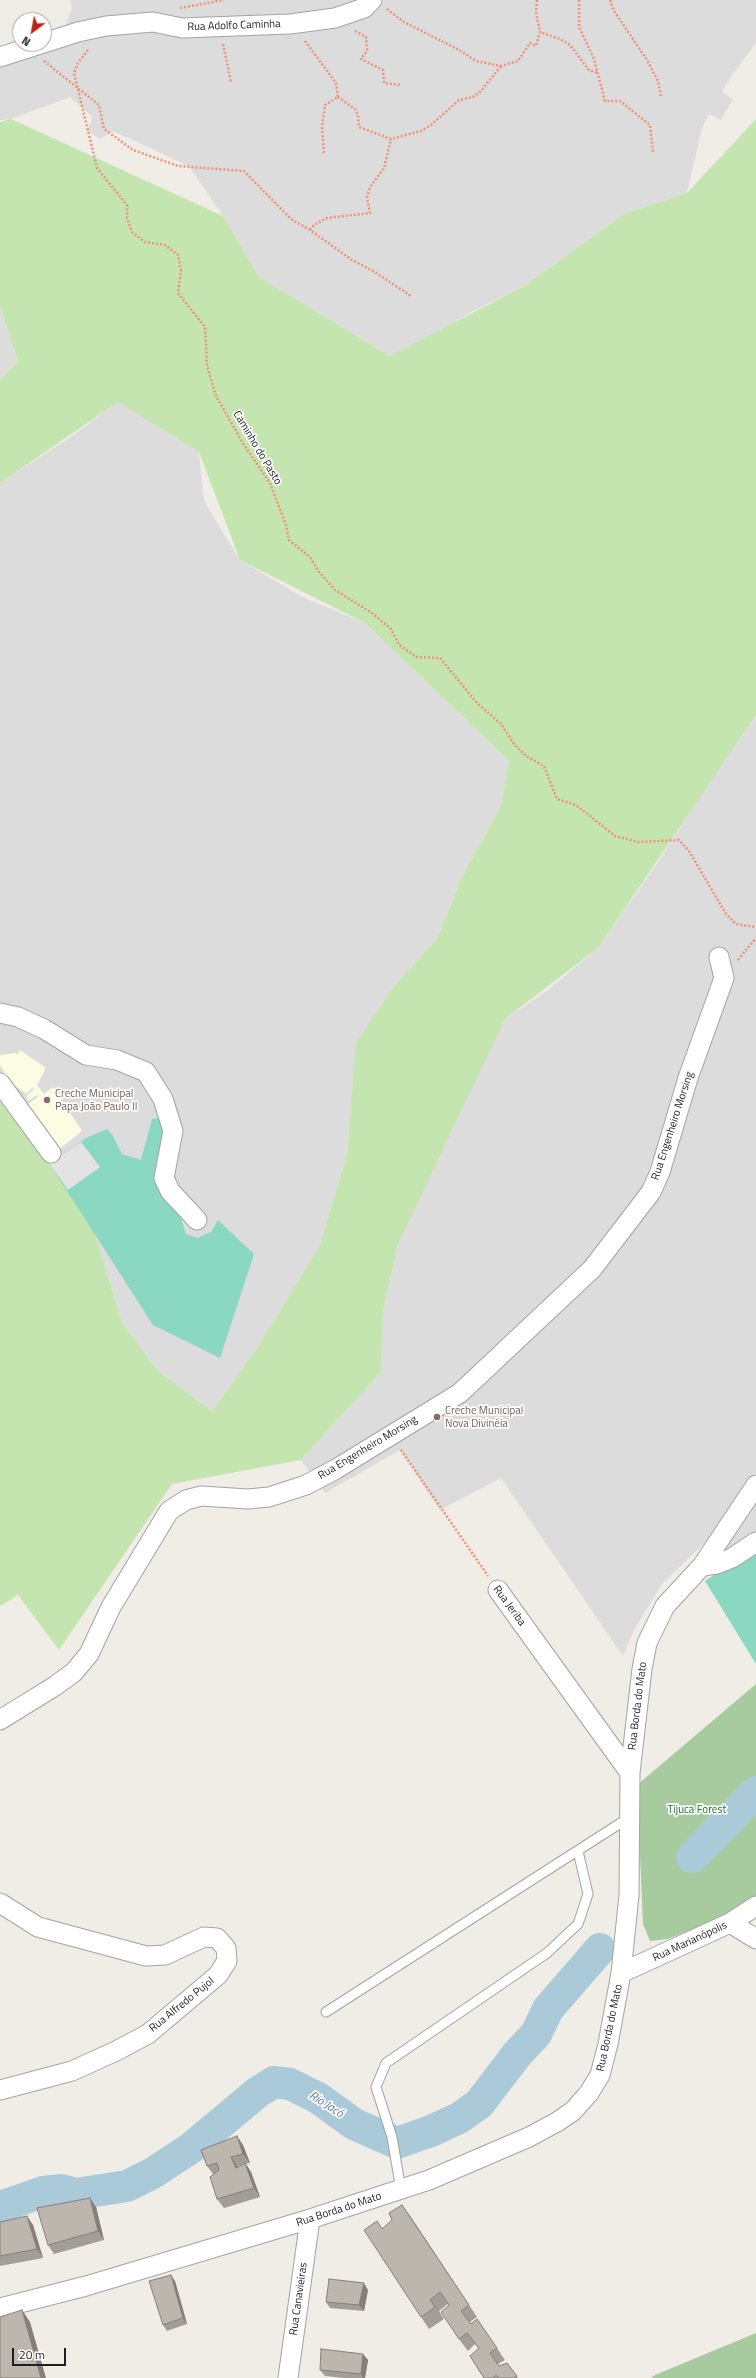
<!DOCTYPE html>
<meta charset="utf-8">
<style>
body{margin:0}
#map{position:relative;width:756px;height:2378px;overflow:hidden;background:#efede6;font-family:"Titillium Web",sans-serif}
canvas{display:block}
.north{position:absolute;left:12px;top:12px;width:40px;height:40px;box-sizing:border-box;background:#fff;border:1px solid #a5a5a5;border-radius:50%;rotate:212deg;font-size:11px;font-weight:700;line-height:16px;text-align:center;color:#1f1f1f}
.north::after{content:'';display:block;margin:auto;width:14px;height:18px;background:#be2210;clip-path:polygon(50% 0,100% 100%,50% 72%,0 100%)}
.scale{position:absolute;left:12px;top:2348px;width:54px;height:18px;box-sizing:border-box;border:2px solid #1f1f1f;border-top:0;padding-left:5px;font-size:12px;line-height:14px;white-space:nowrap;color:#1f1f1f;-webkit-text-stroke:3px #fff;paint-order:stroke}
</style>
<div id="map">
<canvas width="756" height="2378"></canvas>
<div class="north">N</div>
<div class="scale">20 m</div>
</div>
<script>
const c = document.querySelector('canvas').getContext('2d');
c.lineJoin = 'round';
function fill(path, color) {
  c.fillStyle = color;
  c.fill(path, 'evenodd');
}
function shape(rows) {
  const path = new Path2D();
  for (const r of rows) {
    path.moveTo(r[0], r[1]);
    for (let i = 2; i < r.length; i += 2) path.lineTo(r[i], r[i + 1]);
  }
  return path;
}
function strokePath(path, color, width, dash) {
  c.strokeStyle = color;
  c.lineWidth = width;
  c.lineCap = dash ? 'butt' : 'round';
  c.setLineDash(dash || []);
  c.stroke(path);
}
function write(font, color, halo, rows, align = 'center') {
  c.font = font + ' "Titillium Web",sans-serif';
  c.lineWidth = 3.5;
  c.setLineDash([]);
  c.textBaseline = 'middle';
  c.strokeStyle = halo;
  c.fillStyle = color;
  for (const [text, x, y, turn = 0] of rows) {
    c.save();
    c.translate(x, y);
    c.rotate((+turn || 0) * Math.PI / 180);
    c.textAlign = isNaN(turn) ? turn : align;
    if (halo) c.strokeText(text, 0, 0);
    c.fillText(text, 0, 0);
    c.restore();
  }
}
const residential = shape([
 [70,0,756,0,756,43,732,75,722,92,733,99,721,120,709,114,702,128,687,193,624,214,524,286,473,311,395,359,259,277,223,216,189,166,113,131,100,139,87,130,93,117,70,97,11,119,0,120,0,64,59,42,72,9],
 [0,306,18,361,0,380],
 [118,401,199,452,204,501,240,560,303,597,365,623,509,761,501,805,461,879,437,939,397,982,357,1043,347,1154,320,1245,257,1348,212,1411,157,1370,122,1322,91,1224,12,1108,0,1097,0,483,75,434],
 [756,716,756,1473,717,1531,662,1584,634,1630,623,1656,501,1478,440,1510,400,1450,325,1493,301,1460,381,1372,383,1311,398,1244,431,1161,505,1019,548,990,598,948,656,865,706,788],
 [756,1497,756,1536,719,1555]
]);
const education = shape([
 [20,1050,46,1068,37,1085,44,1094,53,1087,82,1131,57,1151,25,1106,38,1097,37,1095,28,1101,27,1096,34,1089,32,1088,27,1094,2,1077,5,1073,0,1065,0,1055,17,1053,17,1055]
]);
const grass = shape([
 [11,119,223,216,259,277,390,356,524,286,624,214,687,193,756,119,756,715,598,948,505,1019,398,1244,383,1311,381,1372,301,1460,172,1484,59,1650,18,1595,0,1606,0,1097,12,1108,91,1223,122,1322,157,1370,212,1411,257,1348,320,1245,347,1154,356,1043,397,982,437,939,461,879,501,805,509,761,365,623,240,560,199,452,118,402,0,483,0,380,18,361,0,306,0,122]
]);
const forest = shape([
 [756,1684,756,1896,740,1910,668,1939,650,1941,643,1924,637,1785],
 [756,2333,756,2378,651,2378,655,2375]
]);
const pitch = shape([
 [164,1117,164,1151,157,1165,156,1176,176,1203,186,1234,197,1238,211,1232,218,1220,254,1254,220,1358,153,1325,49,1163,86,1138,107,1129,113,1136,122,1154,141,1160,152,1119],
 [756,1547,756,1664,705,1581]
]);
const parking = shape([
 [81,1142,100,1167,68,1190,49,1163]
]);
const river = shape([
 [692,1857,756,1792],
 [0,2207,43,2192,61,2190,76,2194,127,2186,153,2173,191,2148,258,2092,274,2082,290,2084,318,2098,354,2124,397,2143,431,2131,459,2118,479,2104,518,2053,536,2034,548,2009,600,1949]
]);
const path = shape([
 [537,0,536,12,540,32],
 [579,0,579,27,594,59,605,101,620,101,650,125,653,152],
 [610,0,614,11,647,60,658,81,661,96],
 [180,8,224,0],
 [387,9,404,22,459,50,476,61,501,66,518,61,530,43,536,46,540,32,560,39,570,45,589,70,598,73],
 [355,31,366,37,367,51,361,59,383,70,384,83,401,85],
 [305,41,336,83,338,97,325,105,322,127,324,155],
 [223,44,231,82],
 [88,50,78,63,74,73,97,168,127,205,127,218,132,232,145,242,165,245,178,255,181,271,178,293,205,327,207,366,216,396,244,445,270,483,286,525,289,540,310,557,319,572,335,590,372,613,391,629,399,645,417,657,440,658,477,703,501,724,514,744,526,756,544,766,557,799,576,805,615,836,638,842,679,840,689,851,726,914,736,924,756,927],
 [44,61,99,105,104,129,133,150,178,166,244,171,291,219,310,230,352,260,373,271,411,296],
 [338,97,355,109,358,115,359,127,391,139,421,131,431,125,459,100,473,97,481,91,501,66],
 [310,230,314,225,327,218,370,213,367,197,370,187,384,168,391,139],
 [738,960,756,938],
 [401,1450,488,1576]
]);
const lane = shape([
 [326,2012,630,1817],
 [401,2190,392,2137,376,2087,386,2063,547,1953,578,1924,588,1894,578,1851]
]);
const street = shape([
 [0,57,78,32,106,26,153,22,182,28,290,24,335,18,364,8,372,0],
 [0,1013,18,1017,44,1029,86,1055,117,1060,146,1072,163,1099,173,1131,164,1178,170,1191,197,1220],
 [0,1083,51,1153],
 [702,1566,717,1564,732,1558,756,1542],
 [498,1590,630,1773],
 [0,1720,55,1686,74,1672,89,1654,111,1607,169,1511,186,1500,201,1496,248,1499,269,1497,306,1485,336,1469,460,1393,592,1269,651,1192,660,1172,688,1078,724,978,719,957],
 [0,1903,38,1927,146,1956,165,1955,204,1937,217,1938,226,1948,227,1961,218,1975,148,2034,116,2051,72,2071,0,2090],
 [730,1923,756,1939],
 [621,1973,730,1923,756,1906],
 [0,2308,86,2286,310,2219,429,2180,529,2137,557,2122,573,2111,589,2093,600,2075,608,2044,621,1973,629,1895,630,1773,642,1669,647,1643,665,1606,702,1566,756,1485],
 [288,2378,310,2219]
]);
const wall = shape([
 [243,2145,250,2163,246,2164,251,2172,260,2197,224,2208,217,2199,213,2174,207,2166],
 [243,2165,238,2167,237,2166],
 [96,2207,104,2240,54,2254,48,2245],
 [410,2216,477,2317,470,2322,471,2324,477,2319,505,2360,498,2364,499,2366,507,2363,518,2378,484,2378,479,2349,475,2344,468,2351,459,2339,449,2305,448,2304,439,2311,444,2319,429,2329,421,2317,382,2229],
 [0,2222,33,2225,43,2258,0,2266],
 [175,2281,187,2324,167,2331,163,2325],
 [368,2290,364,2311,330,2308,326,2302],
 [363,2354,368,2360,365,2378,344,2378,325,2376,320,2370]
]);
const shadedWall = shape([
 [237,2136,243,2145,250,2163,243,2154],
 [231,2157,237,2166,243,2177,236,2168],
 [245,2163,251,2172,260,2197,254,2188],
 [90,2198,96,2207,104,2240,98,2231],
 [402,2205,410,2216,477,2317,469,2305],
 [27,2216,33,2225,43,2258,37,2249],
 [171,2275,175,2281,187,2324,183,2318],
 [364,2283,368,2290,364,2311,359,2305],
 [22,2310,30,2322,46,2378,41,2378],
 [363,2354,368,2360,365,2378,363,2378,361,2374]
]);
const building = shape([
 [237,2136,243,2154,231,2157,236,2168,245,2163,254,2188,217,2199,210,2177,219,2170,217,2163,207,2166,201,2150,237,2136],
 [90,2198,98,2231,48,2245,37,2208,90,2198],
 [402,2205,469,2305,461,2311,471,2324,477,2319,497,2348,490,2353,499,2366,507,2363,517,2376,514,2378,499,2378,496,2375,493,2378,484,2378,470,2356,479,2348,467,2333,459,2339,441,2312,449,2305,440,2292,430,2300,435,2307,421,2317,364,2230,377,2221,382,2229,392,2220,389,2213,402,2205],
 [27,2216,37,2249,0,2256,0,2222,27,2216],
 [171,2275,183,2318,163,2325,149,2281,171,2275],
 [329,2279,364,2283,359,2305,326,2302,329,2279],
 [22,2310,41,2378,0,2378,0,2317,22,2310],
 [321,2349,363,2354,361,2374,320,2370,321,2349]
]);
const markers = [
 [47,1100,4,"#8d6e63"],
 [437,1417,4,"#8d6e63"]
];
const streetNames = [
 ["Rua Adolfo Caminha",234,26,-2],
 ["Caminho do Pasto",257,448,59],
 ["Rua Engenheiro Morsing",673,1126,-72],
 ["Rua Engenheiro Morsing",368,1448,-31],
 ["Rua Jeriba",509,1606,54],
 ["Rua Borda do Mato",638,1706,-83],
 ["Rua Marianópolis",690,1942,-25],
 ["Rua Alfredo Pujol",182,2005,-39],
 ["Rua Borda do Mato",610,2028,-78],
 ["Rua Borda do Mato",339,2210,-18],
 ["Rua Canavieiras",299,2299,-82]
];
const educationNames = [
 ["Creche Municipal",55,1094],
 ["Papa João Paulo II",55,1107],
 ["Creche Municipal",445,1411],
 ["Nova Divinéia",445,1424]
];
const parkNames = [
 ["Tijuca Forest",697,1810]
];
const waterNames = [
 ["Rio Jacó",326,2105,33]
];
fill(residential, '#dddcdc');
fill(education, '#fafde2');
fill(grass, '#c5e5b0');
fill(forest, '#a7cb9e');
fill(pitch, '#8ad8c2');
fill(parking, '#e3e3e3');
strokePath(river, '#aac9d9', 32);
strokePath(lane, '#a3a3a3', 11);
strokePath(street, '#a3a3a3', 21);
strokePath(path, '#ef9077', 2.5, [2, 2]);
strokePath(lane, '#fff', 9);
strokePath(street, '#fff', 19);
fill(wall, '#a29d96');
fill(shadedWall, '#847f7a');
fill(building, '#bcb6af');
strokePath(building, '#847f7a', 1);
for (const [x, y, r, color] of markers) {
  const dot = new Path2D();
  dot.arc(x, y, r, 0, 2 * Math.PI);
  c.fillStyle = color;
  c.fill(dot);
  strokePath(dot, '#fff', 1.5);
}
write('11px', '#1f1f1f', '#fff', streetNames);
write('11px', '#785e54', '#fff', educationNames, 'left');
write('11px', '#147627', '#fff', parkNames);
write('italic 12px', '#5374a7', '#fff', waterNames);
</script>
